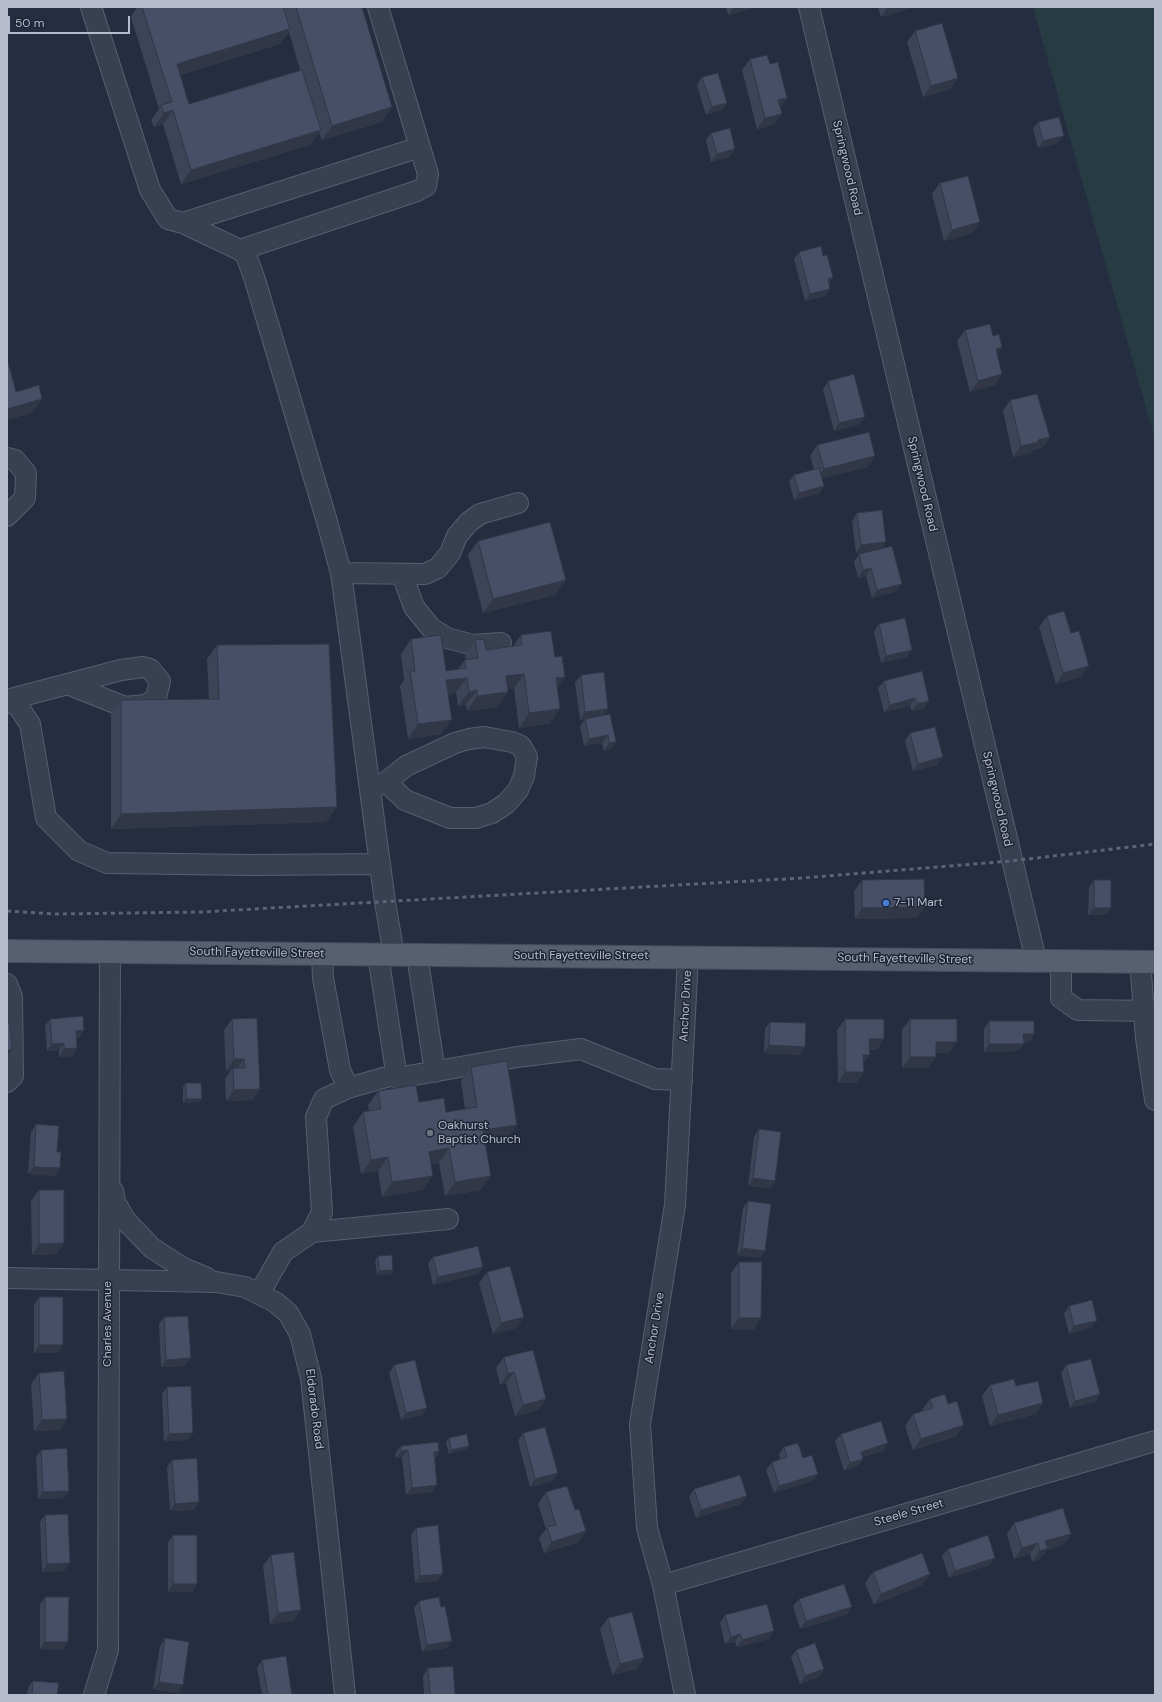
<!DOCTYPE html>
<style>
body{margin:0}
#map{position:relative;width:1162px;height:1702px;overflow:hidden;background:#252e41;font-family:"DM Sans",sans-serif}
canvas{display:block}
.frame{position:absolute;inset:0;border:8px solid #b6bccb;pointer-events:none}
.scale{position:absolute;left:8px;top:16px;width:122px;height:18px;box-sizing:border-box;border:2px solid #b6bccb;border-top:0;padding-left:5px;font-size:12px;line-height:14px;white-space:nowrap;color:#b6bccb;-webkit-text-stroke:3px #1e2536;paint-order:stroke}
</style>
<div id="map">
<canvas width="1162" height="1702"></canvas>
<div class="frame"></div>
<div class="scale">50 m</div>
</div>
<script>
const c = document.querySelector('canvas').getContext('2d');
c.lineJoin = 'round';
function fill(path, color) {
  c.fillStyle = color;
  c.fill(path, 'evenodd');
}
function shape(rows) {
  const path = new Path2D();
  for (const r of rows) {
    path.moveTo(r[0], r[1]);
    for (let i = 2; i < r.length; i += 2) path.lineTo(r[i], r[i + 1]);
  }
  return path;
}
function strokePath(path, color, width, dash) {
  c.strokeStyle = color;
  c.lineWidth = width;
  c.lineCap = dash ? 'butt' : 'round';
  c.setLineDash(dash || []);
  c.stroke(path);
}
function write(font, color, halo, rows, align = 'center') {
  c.font = font + ' "DM Sans",sans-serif';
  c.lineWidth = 3;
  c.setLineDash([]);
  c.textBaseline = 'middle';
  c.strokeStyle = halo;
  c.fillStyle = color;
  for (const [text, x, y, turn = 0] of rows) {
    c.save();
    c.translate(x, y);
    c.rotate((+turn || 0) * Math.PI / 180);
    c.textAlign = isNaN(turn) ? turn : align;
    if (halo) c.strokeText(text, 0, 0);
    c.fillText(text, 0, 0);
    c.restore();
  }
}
const green = shape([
 [1033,7,1155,7,1155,439,1147,411]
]);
const minor = shape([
 [91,7,150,190,168,219,183,223,240,250,246,255,255,280,326,518,341,573,385,902,394,955],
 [809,7,1036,960],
 [183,223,420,147],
 [240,250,417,191,426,186,428,174,378,7],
 [7,458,15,460,26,473,25,498,7,516],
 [341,573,425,574,438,568,450,553,457,536,469,522,480,514,518,503],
 [402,574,414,607,431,628,447,638,473,645,501,643],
 [7,700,121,670,143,667,150,669,160,681,156,698,146,705,125,707,67,684],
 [7,701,18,706,30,724,46,818,79,851,107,863,251,865,380,864],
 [370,789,386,782,406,766,455,743,469,739,484,737,512,742,521,746,527,757,524,776,518,790,507,803,492,813,476,818,450,818,405,800,386,782],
 [322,954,323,978,340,1070,348,1088],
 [378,955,397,1078,517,1057,581,1049,655,1079,682,1080],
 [417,955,435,1072],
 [1061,960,1061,998,1078,1010,1155,1011],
 [1140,961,1146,1038,1155,1100],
 [7,984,12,997,13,1076,7,1082],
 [113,1191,115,1202,126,1221,152,1248,183,1268,207,1278],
 [312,1232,448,1219],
 [7,1278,216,1282,245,1287,275,1302,288,1313,300,1334,311,1378,345,1695],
 [259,1294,283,1252,312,1232,322,1212,316,1117,324,1099,348,1088,397,1074],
 [663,1585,1155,1441],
 [94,1695,108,1650,110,951],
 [685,1695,663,1585,647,1528,640,1424,675,1205,688,957]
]);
const major = shape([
 [7,951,1155,962]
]);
const rail = shape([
 [7,911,56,914,201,912,802,878,1011,861,1155,844]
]);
const wall = shape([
 [137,7,362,7,392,107,382,122,322,140,319,132,310,145,181,184,163,124,154,127,151,120,159,109,131,17],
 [289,32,300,70,189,104,180,75,280,44],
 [726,7,754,7,753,8,728,15],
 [878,7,914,7,881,17],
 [915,31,951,89,923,97,907,42],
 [750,59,770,64,787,98,780,108,774,125,757,129,742,70],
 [702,77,722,110,706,115,697,85],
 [1038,122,1058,143,1038,148,1033,129],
 [711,133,730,157,711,162,706,140],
 [940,183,972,233,944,241,932,194],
 [799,252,823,256,833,277,829,283,830,289,825,296,805,301,794,259],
 [965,330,995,385,970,392,957,341],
 [828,381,860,424,834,431,823,389],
 [1010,400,1050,437,1042,448,1033,450,1031,453,1013,457,1003,411],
 [817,445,875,456,868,467,822,478,824,486,819,494,794,500,789,482,794,475,814,470,810,456],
 [857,513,881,549,896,591,872,598,866,576,858,578,854,562,859,554,875,550,856,553,852,521],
 [478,541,566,580,555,595,483,613,468,555],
 [1047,616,1081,677,1056,684,1039,627],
 [879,624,907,657,881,663,874,632],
 [521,635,557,687,550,723,519,728,514,688,508,689,498,707,467,711,466,705,458,706,456,692,448,694,441,734,408,739,400,686,404,680,401,654,411,639,446,671,458,669,465,660,466,660,465,655,475,640,486,650,513,646],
 [217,645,326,822,111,829,111,714,121,700,209,699,207,659],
 [581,675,604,715,616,742,611,749,604,751,602,743,584,746,580,726,585,719,580,720,575,683],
 [884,681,929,701,924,708,912,711,910,706,884,712,878,688],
 [910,733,937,765,913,771,905,741],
 [862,880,917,918,855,919,854,891],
 [1094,880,1111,908,1106,915,1088,915,1089,887],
 [50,1019,84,1030,79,1038,76,1038,77,1048,72,1056,59,1057,59,1050,47,1051,45,1026],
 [232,1019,260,1089,252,1100,226,1101,225,1079,231,1070,226,1071,224,1030],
 [845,1019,877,1050,870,1050,870,1055,863,1064,864,1072,856,1083,838,1083,837,1030],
 [910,1019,949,1053,936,1053,928,1068,902,1068,902,1030],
 [989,1021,1034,1034,1029,1042,1023,1042,1024,1044,1018,1051,984,1052,984,1029],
 [770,1022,800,1055,764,1053,765,1029],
 [471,1067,517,1125,507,1139,485,1143,481,1190,445,1196,439,1163,431,1164,423,1190,382,1197,378,1171,361,1174,353,1127,363,1112,369,1111,368,1105,378,1091,419,1102,446,1112,465,1109,461,1081],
 [186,1083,202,1099,199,1102,183,1103,183,1087],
 [36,1124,55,1176,28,1174,31,1132],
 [759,1129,775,1181,770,1188,748,1186,754,1137],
 [39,1190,57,1254,32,1255,31,1201],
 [748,1201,765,1251,760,1258,737,1255,743,1208],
 [378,1256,391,1274,377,1275,375,1260],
 [433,1257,483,1267,478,1274,433,1285,428,1264],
 [739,1262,761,1318,753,1330,731,1329,731,1273],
 [487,1272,524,1317,516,1328,493,1334,479,1283],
 [39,1297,58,1353,34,1353,34,1305],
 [1069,1306,1091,1328,1069,1334,1064,1314],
 [164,1317,185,1366,161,1367,159,1324],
 [504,1357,546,1399,538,1410,515,1416,506,1383,500,1385,496,1368],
 [394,1365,422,1415,401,1420,389,1373],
 [1066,1365,1095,1402,1070,1408,1061,1373],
 [39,1373,67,1419,60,1430,34,1431,31,1384],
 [990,1385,1016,1386,1036,1414,990,1426,982,1396],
 [167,1387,188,1440,164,1441,162,1394],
 [930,1399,948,1404,957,1436,913,1450,905,1426,913,1414,922,1411,922,1410],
 [523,1433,558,1473,553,1481,530,1487,518,1441],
 [841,1434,883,1451,863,1457,863,1459,858,1466,844,1471,835,1441],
 [449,1438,466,1449,449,1454,446,1442],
 [401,1446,439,1452,435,1459,437,1485,432,1492,406,1495,402,1457,396,1458,395,1454],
 [784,1447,803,1458,813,1481,774,1493,766,1470,772,1462,780,1460,779,1454],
 [41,1450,69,1491,64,1498,38,1499,36,1457],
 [172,1460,194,1510,170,1511,167,1467],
 [694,1489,741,1504,696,1518,689,1497],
 [546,1492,579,1542,544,1553,539,1538,546,1529,538,1504],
 [45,1515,64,1571,42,1572,40,1522],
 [1014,1523,1071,1534,1063,1545,1047,1550,1040,1559,1032,1562,1030,1554,1014,1559,1007,1534],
 [416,1528,437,1581,415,1583,411,1535],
 [173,1535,197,1584,192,1592,168,1592,168,1542],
 [948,1549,990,1565,949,1578,942,1556],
 [271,1555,301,1610,293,1621,270,1624,263,1566],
 [873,1572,930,1574,922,1585,874,1605,865,1583],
 [45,1597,63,1650,40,1649,40,1604],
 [799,1599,852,1607,846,1615,800,1629,793,1606],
 [419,1601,441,1607,452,1641,446,1648,422,1652,414,1608],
 [725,1615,769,1639,737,1647,735,1642,725,1644,720,1623],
 [608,1618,637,1669,612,1675,600,1629],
 [165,1638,178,1693,153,1689,160,1646],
 [796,1650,824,1669,819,1677,800,1684,791,1657],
 [262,1660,292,1695,262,1695,257,1668],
 [428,1668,455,1695,424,1695,423,1676],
 [33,1681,57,1695,27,1695,28,1688]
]);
const shadedWall = shape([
 [734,7,754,7,753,8,728,15],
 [888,7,914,7,881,17],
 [290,29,280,44,166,79,177,64],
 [958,78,951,89,923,97,931,86],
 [787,98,779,109,778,100],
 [727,103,722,110,706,115,712,107],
 [392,107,382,122,322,140,332,126],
 [173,110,163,124,154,127,164,113],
 [782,114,774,125,757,129,765,118],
 [321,130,310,145,181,184,191,170],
 [1064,136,1058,143,1038,148,1043,141],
 [735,149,730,157,711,162,717,154],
 [980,222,972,233,944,241,952,230],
 [833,277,828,285,828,279],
 [830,289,825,296,805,301,810,294],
 [1002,347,995,358,996,349],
 [1002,374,995,385,970,392,978,381],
 [42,399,32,413,7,420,7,409],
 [865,417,860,424,834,431,839,423],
 [1050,437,1042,448,1033,450,1031,453,1013,457,1021,446,1038,440],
 [875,456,868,467,816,480,824,469],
 [824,486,819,494,794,500,799,493],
 [886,542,881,550,856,553,861,545],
 [871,568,866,576,858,578,863,570],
 [566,580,555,595,483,613,493,599],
 [902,584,896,591,872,598,877,590],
 [912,650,907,657,881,663,886,656],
 [1089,666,1081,677,1056,684,1063,673],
 [524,674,514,688,495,691,506,676],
 [565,677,554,692,556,678],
 [467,678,456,692,436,695,446,680],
 [477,690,466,705,458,706,469,692],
 [508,692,498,707,467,711,477,696],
 [915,698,910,706,884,712,890,705],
 [929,701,924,708,912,711,917,704],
 [560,709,550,723,519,728,529,713],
 [608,709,603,717,580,720,585,712],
 [452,720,441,734,408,739,418,724],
 [608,735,602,743,584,746,589,739],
 [616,742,611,749,604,751,609,743],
 [943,757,937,765,913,771,918,764],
 [337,807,326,822,111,829,121,814],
 [925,907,917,918,855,919,862,908],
 [1094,908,1111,908,1106,915,1088,915],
 [84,1030,79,1038,71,1039,76,1031],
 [1023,1034,1034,1034,1029,1042,1018,1042],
 [869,1039,884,1039,877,1050,862,1050],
 [936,1042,957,1042,949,1053,928,1053],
 [64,1043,59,1050,47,1051,52,1044],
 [989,1044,1024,1044,1018,1051,984,1052],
 [769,1045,805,1047,800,1055,764,1053],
 [77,1048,72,1056,59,1057,64,1049],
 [7,1050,12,1050,7,1056],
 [863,1055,870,1055,862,1066],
 [910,1057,936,1057,928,1068,902,1068],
 [234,1059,244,1059,236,1070,233,1068,231,1070,226,1071],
 [845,1072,864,1072,856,1083,838,1083],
 [260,1089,252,1100,226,1101,234,1090],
 [186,1099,202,1099,199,1102,183,1103],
 [517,1125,507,1139,473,1145,483,1130],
 [449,1148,439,1163,419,1166,429,1152],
 [388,1157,378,1171,361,1174,371,1160],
 [34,1167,60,1168,55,1176,28,1174],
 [433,1176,423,1190,382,1197,392,1182],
 [491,1176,481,1190,445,1196,455,1182],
 [753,1178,775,1181,770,1188,748,1186],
 [64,1243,57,1254,32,1255,39,1244],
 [742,1248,765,1251,760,1258,737,1255],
 [483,1267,478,1274,433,1285,438,1277],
 [393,1270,391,1274,377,1275,379,1271],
 [524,1317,516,1328,493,1334,501,1323],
 [739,1318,761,1318,753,1330,731,1329],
 [1097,1321,1091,1328,1069,1334,1074,1326],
 [39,1345,63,1345,58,1353,34,1353],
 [191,1358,185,1366,161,1367,166,1360],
 [514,1372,506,1383,500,1385,508,1374],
 [1100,1394,1095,1402,1070,1408,1075,1401],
 [546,1399,538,1410,515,1416,523,1405],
 [1043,1403,1036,1414,990,1426,998,1415],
 [427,1408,422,1415,401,1420,406,1413],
 [67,1419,60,1430,34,1431,42,1420],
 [964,1425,957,1436,913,1450,921,1439],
 [193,1433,188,1440,164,1441,169,1434],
 [888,1443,883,1451,856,1459,861,1452],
 [469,1446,466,1449,449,1454,451,1450],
 [408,1450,402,1457,396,1458,401,1451],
 [434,1452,439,1452,434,1459],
 [863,1459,858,1466,844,1471,850,1463],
 [558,1473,553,1481,530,1487,535,1479],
 [818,1474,813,1481,774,1493,779,1486],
 [437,1485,432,1492,406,1495,412,1488],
 [69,1491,64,1498,38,1499,43,1492],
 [747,1496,741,1504,696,1518,701,1510],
 [199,1502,194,1510,170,1511,175,1504],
 [586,1531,579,1542,544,1553,552,1542],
 [1071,1534,1063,1545,1047,1550,1040,1559,1032,1562,1045,1541],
 [1038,1543,1030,1554,1014,1559,1022,1548],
 [995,1558,990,1565,949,1578,955,1571],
 [70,1563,64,1571,42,1572,47,1564],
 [443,1574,437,1581,415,1583,420,1576],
 [930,1574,922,1585,874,1605,881,1594],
 [173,1584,197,1584,192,1592,168,1592],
 [852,1607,846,1615,800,1629,806,1621],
 [301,1610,293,1621,270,1624,278,1613],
 [774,1631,769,1639,737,1647,742,1640],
 [740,1634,735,1642,725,1644,731,1637],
 [452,1641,446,1648,422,1652,427,1645],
 [45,1642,68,1642,63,1650,40,1649],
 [644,1658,637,1669,612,1675,620,1664],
 [824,1669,819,1677,800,1684,805,1676],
 [159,1682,183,1685,178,1693,153,1689]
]);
const building = shape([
 [142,7,283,7,290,29,177,64,189,104,302,70,321,130,191,170,173,110,164,113,161,105,172,102,142,7],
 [296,7,362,7,392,107,332,126,296,7],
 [942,23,958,78,931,86,915,31,942,23],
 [767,55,770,64,778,62,787,98,778,100,782,114,765,118,750,59,767,55],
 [718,73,727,103,712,107,702,77,718,73],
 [1059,117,1064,136,1043,141,1038,122,1059,117],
 [730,128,735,149,717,154,711,133,730,128],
 [968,176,980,222,952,230,940,183,968,176],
 [821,246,823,256,827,255,833,277,828,279,830,289,810,294,799,252,821,246],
 [990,324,993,336,999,334,1002,347,996,349,1002,374,978,381,965,330,990,324],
 [7,358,16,392,39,385,42,399,7,409,7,358],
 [854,374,865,417,839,423,828,381,854,374],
 [1037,394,1050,437,1038,440,1039,442,1021,446,1010,400,1037,394],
 [869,432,875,456,824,469,817,445,869,432],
 [819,468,824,486,799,493,794,475,819,468],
 [882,510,886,542,861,545,857,513,882,510],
 [550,522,566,580,493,599,478,541,550,522],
 [892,546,902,584,877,590,871,568,863,570,859,554,892,546],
 [1064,611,1071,633,1079,631,1089,666,1063,673,1047,616,1064,611],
 [905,618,912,650,886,656,879,624,905,618],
 [551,631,555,657,562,656,565,677,556,678,560,709,529,713,524,674,506,676,508,692,477,696,477,690,469,692,467,678,446,680,452,720,418,724,410,671,415,671,411,639,441,635,446,671,466,668,465,660,478,658,475,640,484,639,486,650,522,645,521,635,551,631],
 [329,644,337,807,121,814,121,700,219,699,217,645,329,644],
 [922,671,929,701,917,704,915,698,890,705,884,681,922,671],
 [604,672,608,709,585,712,581,675,604,672],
 [610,714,616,742,609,743,608,735,589,739,585,719,610,714],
 [935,727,943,757,918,764,910,733,935,727],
 [924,879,925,907,862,908,862,880,924,879],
 [1094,880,1111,880,1111,908,1094,908,1094,880],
 [83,1016,84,1030,76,1031,77,1048,64,1049,64,1043,52,1044,50,1019,83,1016],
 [257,1018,260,1089,234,1090,233,1068,245,1068,244,1059,234,1059,232,1019,257,1018],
 [845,1019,884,1019,884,1039,869,1039,870,1055,863,1055,864,1072,845,1072,845,1019],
 [910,1019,957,1019,957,1042,936,1042,936,1057,910,1057,910,1019],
 [989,1021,1034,1021,1034,1034,1023,1034,1024,1044,989,1044,989,1021],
 [770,1022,806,1023,805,1047,769,1045,770,1022],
 [7,1023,10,1023,12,1050,7,1050,7,1023],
 [507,1061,517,1125,483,1130,491,1176,455,1182,449,1148,429,1152,433,1176,392,1182,388,1157,371,1160,363,1112,381,1109,378,1091,416,1085,419,1102,444,1098,446,1112,477,1107,471,1067,507,1061],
 [186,1083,201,1083,202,1099,186,1099,186,1083],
 [36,1124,59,1126,57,1152,61,1152,60,1168,34,1167,36,1124],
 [759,1129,781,1132,775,1181,753,1178,759,1129],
 [39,1190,64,1190,64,1243,39,1244,39,1190],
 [748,1201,771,1204,765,1251,742,1248,748,1201],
 [478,1246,483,1267,438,1277,433,1257,478,1246],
 [392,1255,393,1270,379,1271,378,1256,392,1255],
 [739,1262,762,1262,761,1318,739,1318,739,1262],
 [510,1266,524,1317,501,1323,487,1272,510,1266],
 [39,1297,63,1297,63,1345,39,1345,39,1297],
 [1092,1300,1097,1321,1074,1326,1069,1306,1092,1300],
 [188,1316,191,1358,166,1360,164,1317,188,1316],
 [533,1350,546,1399,523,1405,514,1372,508,1374,504,1357,533,1350],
 [1091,1359,1100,1394,1075,1401,1066,1365,1091,1359],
 [415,1360,427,1408,406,1413,394,1365,415,1360],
 [64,1371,67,1419,42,1420,39,1373,64,1371],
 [1014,1379,1016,1386,1038,1381,1043,1403,998,1415,990,1385,1014,1379],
 [191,1386,193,1433,169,1434,167,1387,191,1386],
 [945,1394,948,1404,957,1401,964,1425,921,1439,913,1414,933,1408,930,1399,945,1394],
 [881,1421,888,1443,861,1452,863,1459,850,1463,841,1434,881,1421],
 [545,1427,558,1473,535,1479,523,1433,545,1427],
 [467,1434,469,1446,451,1450,449,1438,467,1434],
 [438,1442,439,1452,434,1452,437,1485,412,1488,408,1450,401,1451,401,1446,438,1442],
 [798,1443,803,1458,812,1455,818,1474,779,1486,772,1462,787,1457,784,1447,798,1443],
 [67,1448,69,1491,43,1492,41,1450,67,1448],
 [197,1458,199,1502,175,1504,172,1460,197,1458],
 [740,1475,747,1496,701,1510,694,1489,740,1475],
 [567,1486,575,1510,579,1509,586,1531,552,1542,547,1527,556,1525,546,1492,567,1486],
 [1063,1508,1071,1534,1045,1541,1048,1548,1040,1551,1038,1543,1022,1548,1014,1523,1063,1508],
 [68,1514,70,1563,47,1564,45,1515,68,1514],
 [438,1525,443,1574,420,1576,416,1528,438,1525],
 [173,1535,197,1535,197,1584,173,1584,173,1535],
 [988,1535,995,1558,955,1571,948,1549,988,1535],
 [294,1552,301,1610,278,1613,271,1555,294,1552],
 [922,1553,930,1574,881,1594,873,1572,922,1553],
 [844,1584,852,1607,806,1621,799,1599,844,1584],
 [45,1597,69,1597,68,1642,45,1642,45,1597],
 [439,1597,441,1607,445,1606,452,1641,427,1645,419,1601,439,1597],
 [767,1604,774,1631,742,1640,740,1634,731,1637,725,1615,767,1604],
 [632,1612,644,1658,620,1664,608,1618,632,1612],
 [165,1638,189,1642,183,1685,159,1682,165,1638],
 [815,1643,824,1669,805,1676,796,1650,815,1643],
 [286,1656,292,1695,268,1695,262,1660,286,1656],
 [453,1666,455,1695,430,1695,428,1668,453,1666],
 [33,1681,59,1683,57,1695,32,1695,33,1681]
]);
const markers = [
 [886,903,4,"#3f7fe0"],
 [430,1133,4,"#6b7280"]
];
const streetNames = [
 ["Springwood Road",847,168,77],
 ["Springwood Road",922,484,77],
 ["Springwood Road",997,799,77],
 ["South Fayetteville Street",257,953,1],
 ["South Fayetteville Street",581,956],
 ["South Fayetteville Street",905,959,1],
 ["Anchor Drive",686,1006,-87],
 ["Charles Avenue",108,1324,-90],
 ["Anchor Drive",655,1328,-81],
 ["Eldorado Road",314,1409,83],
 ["Steele Street",909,1513,-16]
];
const poiNames = [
 ["7-11 Mart",894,903],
 ["Oakhurst",438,1126],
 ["Baptist Church",438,1140]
];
fill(green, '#273c42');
strokePath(minor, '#575e6e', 22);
strokePath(major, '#43495a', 24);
strokePath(minor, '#394051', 20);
strokePath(major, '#575f71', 22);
strokePath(rail, '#5b6478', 3, [4, 4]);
fill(wall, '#3c4458');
fill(shadedWall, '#313747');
fill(building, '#464f66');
strokePath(building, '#313747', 1);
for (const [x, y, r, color] of markers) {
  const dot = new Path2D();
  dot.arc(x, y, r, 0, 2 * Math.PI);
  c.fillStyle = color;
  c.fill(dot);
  strokePath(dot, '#1e2536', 1.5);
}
write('12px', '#b6bccb', '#1e2536', streetNames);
write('12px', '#b6bccb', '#1e2536', poiNames, 'left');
</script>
